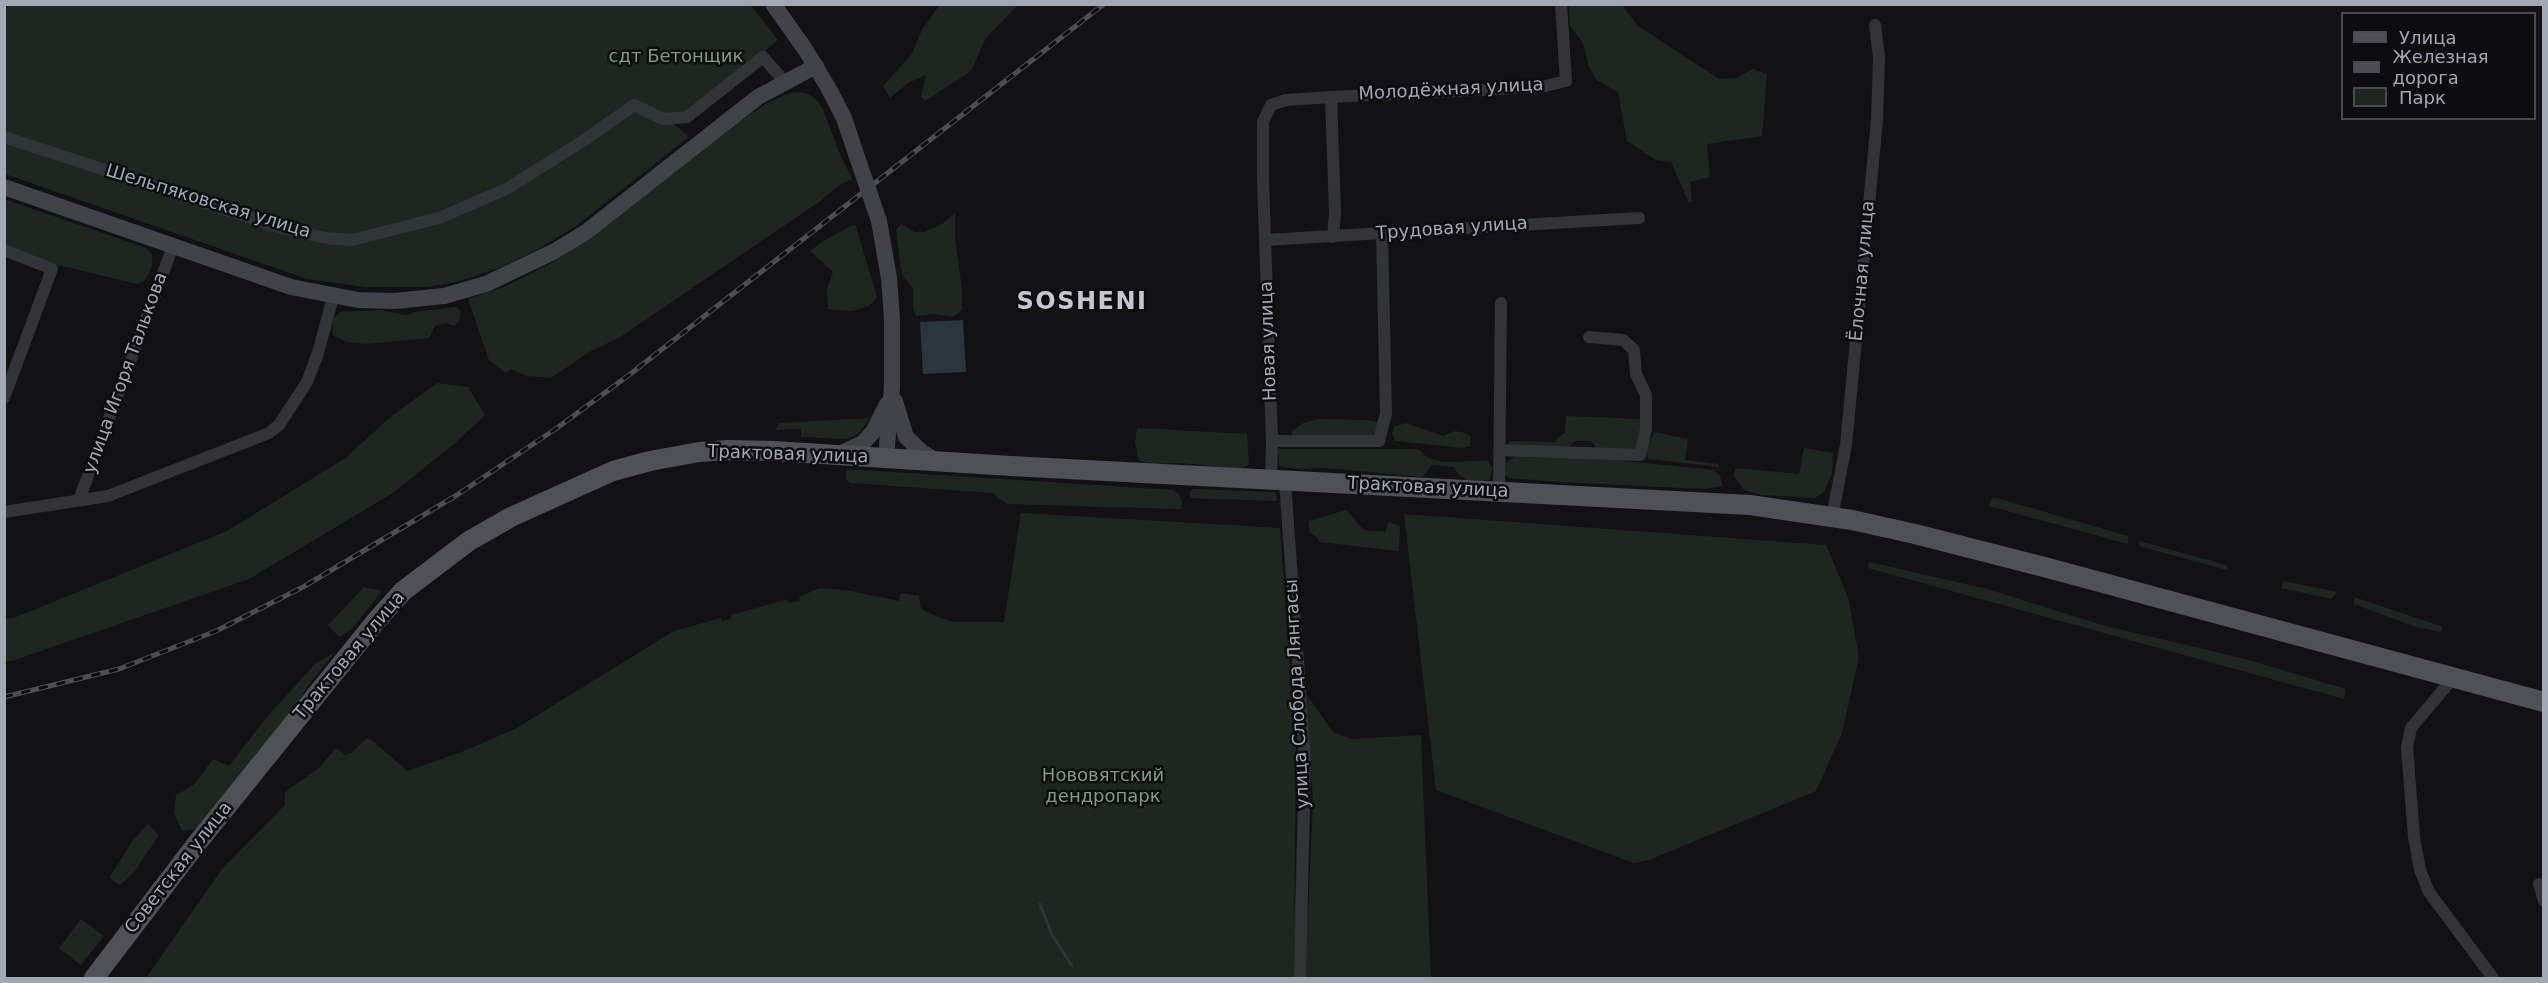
<!DOCTYPE html>
<meta charset="utf-8">
<style>
body{margin:0}
#map{position:relative;width:2548px;height:983px;overflow:hidden;background:#121214;font-family:"DejaVu Sans",sans-serif}
canvas{display:block}
.frame{position:absolute;inset:0;border:6px solid #a4a8b4;pointer-events:none}
.legend{position:absolute;left:2341px;top:12px;width:195px;height:108px;box-sizing:border-box;background:#0d0d0f;border:2px solid #494b51;margin:0;padding:8px 10px;list-style:none;font-size:18px;color:#a4a8b4}
.legend li{display:flex;align-items:center;gap:12px;height:30px}
.legend b{width:30px;border:2px solid #494b51}
</style>
<div id="map">
<canvas width="2548" height="983"></canvas>
<div class="frame"></div>
<ul class="legend">
<li><b style="height:8px;background:#4f5157"></b>Улица</li>
<li><b style="height:8px;background:#4c4e53"></b>Железная дорога</li>
<li><b style="height:16px;background:#1f2620"></b>Парк</li>
</ul>
</div>
<script>
const c = document.querySelector('canvas').getContext('2d');
c.lineJoin = 'round';
function fill(path, color) {
  c.fillStyle = color;
  c.fill(path, 'evenodd');
}
function shape(rows) {
  const path = new Path2D();
  for (const r of rows) {
    path.moveTo(r[0], r[1]);
    for (let i = 2; i < r.length; i += 2) path.lineTo(r[i], r[i + 1]);
  }
  return path;
}
function strokePath(path, color, width, dash) {
  c.strokeStyle = color;
  c.lineWidth = width;
  c.lineCap = dash ? 'butt' : 'round';
  c.setLineDash(dash || []);
  c.stroke(path);
}
function write(font, color, halo, rows, align = 'center') {
  c.font = font + ' "DejaVu Sans",sans-serif';
  c.lineWidth = 5;
  c.setLineDash([]);
  c.textBaseline = 'middle';
  c.strokeStyle = halo;
  c.fillStyle = color;
  for (const [text, x, y, turn = 0] of rows) {
    c.save();
    c.translate(x, y);
    c.rotate((+turn || 0) * Math.PI / 180);
    c.textAlign = isNaN(turn) ? turn : align;
    if (halo) c.strokeText(text, 0, 0);
    c.fillText(text, 0, 0);
    c.restore();
  }
}
const green = shape([
 [750,4,778,40,694,109,667,118,689,137,576,226,540,248,502,267,456,282,428,287,366,287,307,279,5,174,4,5],
 [940,5,1018,5,986,38,971,71,925,101,921,96,926,75,908,83,890,98,883,86,911,55,923,28],
 [1569,5,1622,5,1638,26,1719,79,1737,78,1753,69,1767,74,1762,136,1707,144,1710,177,1690,182,1692,201,1689,203,1671,162,1656,160,1627,141,1618,92,1596,80,1589,67,1583,43,1570,26],
 [793,92,805,93,814,97,823,109,841,157,852,179,838,186,819,202,620,337,589,352,551,378,527,376,511,369,506,373,489,360,468,299,506,286,559,259,613,220,740,121,767,103],
 [4,199,146,248,152,254,152,267,145,280,138,284,53,264,5,245],
 [955,213,955,238,962,289,962,310,953,317,935,314,916,316,913,308,913,288,903,276,900,264,896,230,901,224,915,232,924,232,942,224],
 [855,224,877,297,869,306,852,311,828,309,827,289,833,272,810,251,823,241],
 [456,307,461,311,460,320,454,326,446,323,435,326,429,338,367,344,347,342,333,335,333,320,340,312,381,310,406,315,415,312],
 [437,383,468,387,485,415,455,443,393,493,249,579,12,661,5,661,5,619,14,618,227,531,344,459,393,415],
 [1566,416,1643,419,1640,447,1631,451,1596,448,1591,441,1576,441,1568,447,1509,447,1508,443,1511,441,1554,442,1565,432],
 [870,418,859,433,848,439,801,437,801,429,775,430,779,423],
 [1318,419,1364,420,1378,422,1375,437,1360,439,1340,435,1328,440,1295,440,1291,432,1303,423],
 [1406,423,1443,436,1455,431,1465,433,1471,437,1470,446,1463,448,1396,441,1392,434,1394,427],
 [1137,428,1247,434,1249,464,1241,469,1181,463,1148,464,1139,460,1135,443],
 [1655,432,1688,439,1685,460,1719,464,1719,467,1649,459,1644,451],
 [1804,448,1833,453,1832,474,1823,493,1815,498,1761,495,1744,490,1733,475,1736,468,1799,474],
 [1278,449,1418,449,1428,458,1443,462,1488,461,1492,468,1490,479,1483,481,1467,480,1459,475,1454,467,1432,465,1422,477,1327,468,1296,469,1279,466],
 [1535,456,1595,458,1714,470,1720,476,1723,486,1704,489,1559,482,1510,478,1504,474,1503,464,1515,457],
 [846,469,1173,490,1179,494,1182,503,1180,509,1007,504,992,493,851,483,846,480],
 [1193,489,1275,492,1277,497,1276,501,1191,498,1189,493],
 [1993,497,2128,536,2128,544,1989,506],
 [1346,510,1364,530,1385,532,1389,522,1400,526,1399,551,1319,542,1317,537,1309,532,1309,521],
 [1021,513,1280,528,1296,753,1294,930,1299,763,1295,978,146,978,222,869,285,805,285,792,319,768,336,748,345,755,351,753,367,738,373,741,407,771,464,751,515,729,674,631,721,618,722,621,731,619,731,615,788,599,789,603,800,601,799,597,820,588,851,591,899,601,901,593,919,596,921,609,938,617,953,622,1004,622],
 [1404,514,1826,545,1848,597,1859,657,1842,733,1816,791,1649,860,1634,863,1436,790],
 [2139,541,2227,565,2227,570,2139,546],
 [1869,562,1987,589,2102,625,2245,659,2346,689,2344,699,1868,568],
 [2284,581,2337,592,2331,599,2281,588],
 [364,587,382,591,352,629,339,637,328,625],
 [2354,597,2443,627,2441,632,2416,627,2354,604],
 [335,652,307,687,282,730,216,804,199,828,182,831,174,813,176,795,194,785,213,759,229,766,266,718,315,664],
 [1307,695,1334,733,1352,739,1421,735,1431,978,1305,978,1313,802],
 [148,824,159,835,134,872,120,885,109,878,133,840],
 [81,919,104,936,81,965,59,948]
]);
const water = shape([
 [963,320,966,372,923,374,920,322]
]);
const stream = shape([
 [1040,904,1052,935,1072,966]
]);
const street = shape([
 [1331,97,1335,213,1333,237],
 [4,137,282,228,326,238,352,240,442,217,508,188,586,139,634,105,663,119,687,117,763,57,784,81],
 [1265,240,1639,218],
 [4,250,52,269,4,398],
 [1272,441,1263,181,1263,122,1271,105,1286,100,1331,97,1541,87,1566,81,1561,4],
 [1499,450,1640,455,1646,429,1646,395,1636,374,1634,350,1623,340,1589,337],
 [1271,481,1272,441,1379,441,1386,413,1382,234],
 [1285,482,1305,759,1300,978],
 [1499,492,1501,303],
 [79,500,173,246],
 [4,512,108,496,269,433,279,425,307,382,318,353,333,297],
 [1832,517,1846,445,1877,120,1879,57,1875,25],
 [2454,677,2411,728,2407,747,2414,837,2420,870,2429,892,2493,978],
 [2544,886,2539,884,2544,901]
]);
const secondary = shape([
 [773,4,805,49,829,89,844,118,854,148],
 [4,187,291,287,358,300,395,301,444,296,486,284,555,251,586,232,758,97,816,66],
 [879,221,889,278,892,319,892,386,886,458],
 [895,401,906,437,923,453,939,462],
 [837,455,863,443,873,432,887,404]
]);
const primary = shape([
 [94,978,198,842,376,621,403,591,469,541,511,517,613,471,650,461,699,452,728,450,774,451,1011,466,1750,505,1852,520,1915,534,2048,568,2544,702]
]);
const rail = shape([
 [4,697,119,669,216,631,303,587,457,495,557,428,629,375,1104,4]
]);
const secondaryBridge = shape([
 [854,148,879,221]
]);
const parkNames = [
 ["сдт Бетонщик",676,57],
 ["Нововятский",1103,776],
 ["дендропарк",1103,797]
];
const streetNames = [
 ["Молодёжная улица",1451,90,-3],
 ["Шельпяковская улица",208,202,17],
 ["Трудовая улица",1452,229,-4],
 ["Ёлочная улица",1863,271,-85],
 ["Новая улица",1269,341,-92],
 ["улица Игоря Талькова",126,373,-70],
 ["Трактовая улица",788,455,2],
 ["Трактовая улица",1428,488,3],
 ["Трактовая улица",350,656,-50],
 ["улица Слобода Лянгасы",1298,694,-93],
 ["Советская улица",179,868,-52]
];
const districtNames = [
 ["SOSHENI",1082,303]
];
fill(green, '#1f2620');
fill(water, '#2c343c');
strokePath(stream, '#2c343c', 3);
strokePath(street, '#333438', 12);
strokePath(secondary, '#414348', 16);
strokePath(primary, '#4f5157', 20);
strokePath(rail, '#4c4e53', 5);
strokePath(rail, '#0d0d0f', 3, [9]);
strokePath(secondaryBridge, '#414348', 16);
write('18px', '#7b9e7f', '#0d0d0f', parkNames);
write('18px', '#a4a8b4', '#0d0d0f', streetNames);
c.letterSpacing = '1.5px';
write('bold 24px', '#c5c7d0', '#0d0d0f', districtNames);
c.letterSpacing = '0px';
</script>
